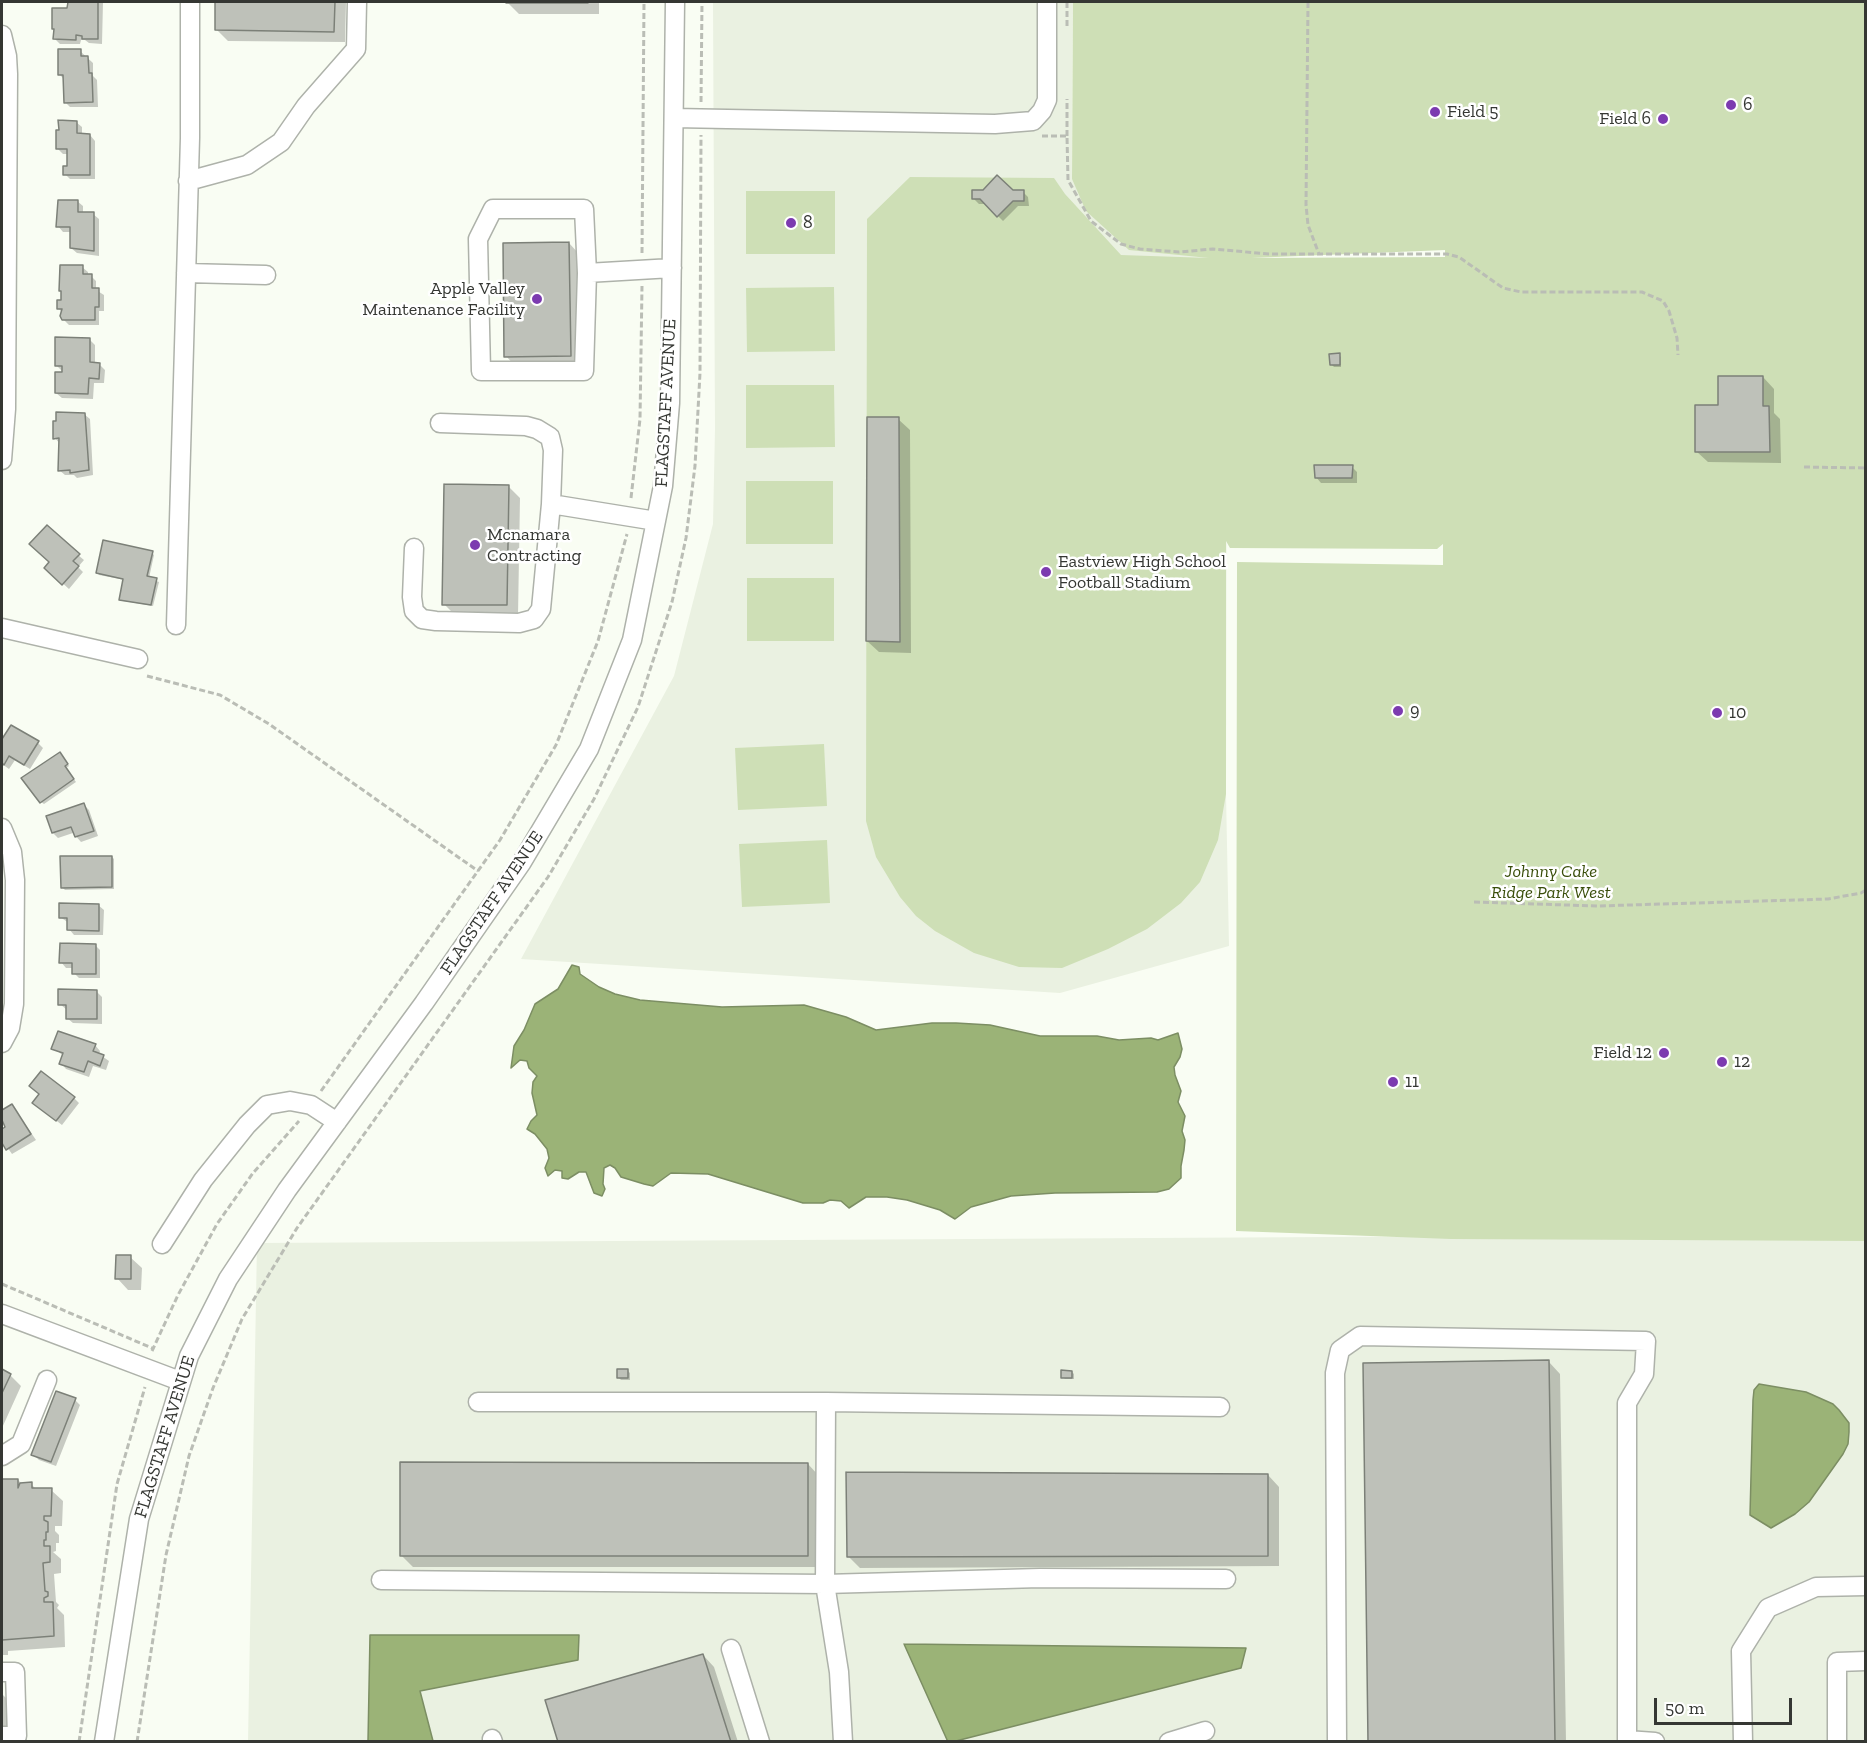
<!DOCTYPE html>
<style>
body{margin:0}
#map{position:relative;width:1867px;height:1743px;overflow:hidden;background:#f9fdf3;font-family:"Zilla Slab",serif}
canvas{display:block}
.frame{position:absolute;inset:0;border:3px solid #353733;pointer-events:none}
.scale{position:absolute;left:1654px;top:1698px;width:138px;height:27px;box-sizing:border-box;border:3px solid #353733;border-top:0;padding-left:8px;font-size:18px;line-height:21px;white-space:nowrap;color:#353733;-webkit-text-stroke:4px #fff;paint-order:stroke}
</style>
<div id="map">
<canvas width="1867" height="1743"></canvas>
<div class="frame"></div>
<div class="scale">50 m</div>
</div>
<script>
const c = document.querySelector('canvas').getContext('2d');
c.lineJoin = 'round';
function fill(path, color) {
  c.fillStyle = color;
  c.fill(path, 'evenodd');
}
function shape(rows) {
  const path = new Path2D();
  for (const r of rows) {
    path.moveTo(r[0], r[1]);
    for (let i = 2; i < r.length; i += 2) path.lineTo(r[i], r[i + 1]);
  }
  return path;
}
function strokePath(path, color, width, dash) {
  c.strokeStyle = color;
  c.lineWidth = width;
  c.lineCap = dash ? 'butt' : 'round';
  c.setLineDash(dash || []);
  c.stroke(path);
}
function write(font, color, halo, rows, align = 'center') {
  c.font = font + ' "Zilla Slab",serif';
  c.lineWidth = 5;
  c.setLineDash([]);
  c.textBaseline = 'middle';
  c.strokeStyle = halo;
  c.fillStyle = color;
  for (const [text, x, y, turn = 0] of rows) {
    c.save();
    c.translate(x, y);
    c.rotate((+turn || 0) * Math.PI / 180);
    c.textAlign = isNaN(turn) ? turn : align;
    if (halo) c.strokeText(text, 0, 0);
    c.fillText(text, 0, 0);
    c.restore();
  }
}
const built = shape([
 [713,2,1073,2,1072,179,1227,259,1226,794,1229,946,1060,993,521,959,674,676,713,524,715,429],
 [1865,1234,1865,1741,248,1742,257,1243]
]);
const green = shape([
 [1073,2,1865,2,1865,1241,1451,1239,1236,1231,1237,562,1443,565,1443,544,1437,549,1230,548,1226,541,1226,794,1218,840,1200,882,1181,903,1147,929,1108,949,1062,968,1019,967,974,953,935,931,916,916,900,897,876,857,866,821,867,219,910,177,1054,178,1065,194,1121,255,1209,258,1129,250,1086,211,1072,179],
 [1445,250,1445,257,1250,258,1251,258],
 [746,191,835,191,835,254,746,254],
 [834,287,835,351,747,352,746,288],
 [746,385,834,385,835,447,746,448],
 [746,481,833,481,833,544,746,544],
 [747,578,834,578,834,641,747,641],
 [824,744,827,806,738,810,735,748],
 [827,840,830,903,742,907,739,844]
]);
const water = shape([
 [572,965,579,967,580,974,599,987,615,994,640,1000,722,1007,804,1005,846,1017,876,1030,932,1023,956,1023,990,1025,1040,1036,1097,1036,1119,1040,1151,1038,1158,1040,1178,1033,1182,1049,1180,1057,1174,1067,1175,1075,1181,1091,1178,1102,1185,1116,1182,1131,1185,1140,1184,1150,1181,1166,1181,1178,1169,1189,1157,1192,1055,1193,1011,1196,971,1207,955,1219,940,1210,907,1200,887,1197,866,1197,849,1208,841,1201,830,1200,823,1203,803,1203,708,1174,671,1173,653,1186,644,1184,621,1177,615,1168,610,1165,604,1168,603,1184,605,1189,602,1196,594,1193,586,1172,579,1172,568,1179,562,1178,562,1171,555,1170,548,1176,545,1168,549,1158,547,1149,535,1134,527,1129,531,1121,537,1115,532,1093,533,1082,537,1076,529,1068,527,1061,520,1060,511,1068,514,1046,524,1030,535,1004,558,989,572,965],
 [1759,1384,1806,1392,1833,1404,1839,1410,1849,1423,1849,1432,1848,1444,1843,1454,1809,1502,1795,1514,1771,1528,1750,1515,1753,1400,1754,1390,1759,1384],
 [370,1635,579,1635,578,1660,420,1691,433,1741,368,1741,370,1635],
 [904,1644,1246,1648,1241,1668,956,1741,948,1742,904,1644]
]);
const shadow = shape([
 [69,2,103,2,102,44,89,43,85,40,81,40,80,44,60,44,55,39,56,31,53,29,68,10],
 [217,2,346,2,345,42,228,41,216,29],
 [507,2,599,2,599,14,519,14],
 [80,51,93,63,93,76,97,80,98,107,70,107,65,102,65,80,60,75],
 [76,122,82,127,82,135,90,135,95,141,95,179,70,179,65,174,68,167,68,154,63,154,58,149],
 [1013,192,1023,192,1028,197,1029,206,1018,206,1003,221,986,204,979,204,974,199],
 [77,201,83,206,83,213,93,214,99,219,99,256,77,253,71,248,71,232,63,232,58,226],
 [569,243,580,255,581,367,517,368,506,356],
 [82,267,88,272,88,276,91,276,96,281,96,290,104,295,104,311,99,311,99,325,69,325,63,319,62,312,58,308],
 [90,340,95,345,95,364,99,364,105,370,104,383,94,383,93,399,62,398,56,393,64,373,56,365],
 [1339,355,1341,357,1341,367,1334,367,1332,365],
 [1763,377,1774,389,1774,413,1780,419,1781,463,1708,462,1696,451,1720,406],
 [84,414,90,419,93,475,77,478,74,475,65,475,59,470,60,444,55,438],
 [898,419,910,430,911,653,879,652,867,641],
 [1352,467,1357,472,1357,483,1321,483,1316,477],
 [508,486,520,498,518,616,455,615,444,604],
 [152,553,154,555,149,578,159,582,153,606,123,601,120,599,125,580,99,575,97,572],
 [78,555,84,560,78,567,83,572,69,589,46,568,51,562],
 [2,741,38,743,43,748,30,769,15,760,9,769,2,764],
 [62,756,69,766,66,768,76,782,44,804,41,802],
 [84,805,89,810,98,836,81,842,73,833,58,838,53,833],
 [112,857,114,859,114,889,65,890,62,887],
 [98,905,104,910,103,935,74,935,69,929,69,923,60,917],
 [95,945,100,950,100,978,79,978,74,973,74,968,66,968,61,962],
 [97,992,102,997,102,1024,73,1023,67,1018,67,1010,60,1004],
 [95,1045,100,1051,99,1054,109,1061,106,1070,93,1066,89,1077,66,1069,61,1063,64,1056,53,1048],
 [41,1094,74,1098,79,1103,62,1125,40,1108],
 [12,1105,36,1140,12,1154,2,1140,2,1131,7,1127,2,1118,2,1112],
 [130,1257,142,1268,141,1290,128,1290,117,1278],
 [1549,1362,1560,1374,1566,1742,1370,1742],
 [2,1371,10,1375,21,1386,2,1428],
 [628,1371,630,1373,630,1380,621,1380,619,1378],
 [1072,1372,1074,1374,1074,1379,1065,1379,1063,1377],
 [75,1400,80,1405,56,1466,39,1460,33,1454],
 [808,1464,819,1476,818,1567,413,1567,401,1555],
 [1268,1475,1279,1487,1279,1566,860,1568,848,1556],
 [2,1480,18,1480,22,1484,31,1484,37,1490,51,1490,63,1501,62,1526,55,1526,55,1531,59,1535,59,1543,56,1543,56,1551,53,1552,61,1559,61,1573,54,1574,56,1602,59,1605,57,1608,64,1615,65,1647,8,1651,8,1655,2,1655],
 [703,1655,714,1667,738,1742,560,1742],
 [2,1694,8,1700,7,1736,2,1736]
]);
const building = shape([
 [68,2,98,2,98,39,82,39,82,36,76,35,76,40,53,39,54,29,52,29,52,8,67,8,68,2],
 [215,2,335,2,334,32,215,30,215,2],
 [506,2,588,2,588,3,506,3,506,2],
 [58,49,81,49,81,56,88,56,89,73,92,73,93,102,64,103,63,75,58,75,58,49],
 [58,120,77,121,77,133,90,134,90,175,63,175,63,166,67,166,67,149,56,149,56,130,59,130,58,120],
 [997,175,1013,190,1024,190,1024,201,1013,201,997,217,980,199,972,199,972,190,983,190,997,175],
 [58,200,78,200,78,212,94,212,94,251,70,248,70,227,56,227,58,200],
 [569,242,571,356,504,357,503,243,569,242],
 [60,265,83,265,83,274,92,274,92,288,99,288,99,307,95,307,95,320,62,320,60,316,62,309,57,309,57,300,61,300,61,291,59,291,60,265],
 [55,337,90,338,90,362,100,363,99,379,89,378,88,394,55,393,55,372,62,372,62,366,55,366,55,337],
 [1340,353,1340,365,1330,365,1329,354,1340,353],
 [1718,376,1763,376,1763,406,1769,406,1770,452,1695,452,1695,405,1718,405,1718,376],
 [56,412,85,413,89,470,70,473,70,470,58,471,59,438,53,439,53,421,56,421,56,412],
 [867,417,899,417,900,642,866,641,867,417],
 [1314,465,1353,465,1352,478,1315,478,1314,465],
 [444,484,509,485,507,605,442,605,444,484],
 [47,525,80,554,73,561,79,566,62,585,44,568,49,562,29,544,47,525],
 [103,540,153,551,147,576,157,578,151,605,119,600,123,579,96,573,103,540],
 [11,725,39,741,24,765,9,756,4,765,2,763,2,739,11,725],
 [60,752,68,764,65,766,74,779,40,803,21,778,60,752],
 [84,803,94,831,75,837,71,827,52,833,46,816,84,803],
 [60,856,112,856,112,887,61,888,60,856],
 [59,903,99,904,99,931,67,930,67,918,59,918,59,903],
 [60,943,96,944,96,974,72,974,72,963,59,963,60,943],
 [58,989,97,990,97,1019,66,1019,66,1005,58,1005,58,989],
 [58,1031,96,1044,93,1051,104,1055,100,1066,88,1061,84,1072,59,1064,63,1053,51,1049,58,1031],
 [41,1071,75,1097,56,1121,32,1103,39,1094,29,1086,41,1071],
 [12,1104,31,1134,6,1150,2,1143,2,1129,5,1127,2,1120,2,1110,12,1104],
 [116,1255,131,1255,131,1279,115,1279,116,1255],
 [1549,1360,1555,1742,1368,1742,1363,1363,1549,1360],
 [2,1369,11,1374,2,1393,2,1369],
 [617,1369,628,1369,628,1378,617,1378,617,1369],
 [1061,1370,1072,1371,1072,1378,1061,1378,1061,1370],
 [56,1391,76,1398,51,1462,31,1455,56,1391],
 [400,1462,808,1463,808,1556,400,1556,400,1462],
 [846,1472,1268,1474,1268,1556,847,1557,846,1472],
 [2,1479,18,1479,18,1488,20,1483,32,1482,32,1488,52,1488,51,1516,44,1516,44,1520,48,1522,48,1532,46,1532,46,1540,44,1540,44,1546,50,1546,50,1562,43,1563,45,1591,48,1592,48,1596,44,1598,44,1602,53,1602,54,1636,2,1640,2,1479],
 [703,1654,731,1742,558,1742,545,1700,703,1654]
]);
const path = shape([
 [1308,2,1306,205,1308,225,1319,254],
 [1067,26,1067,2],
 [701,102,702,2],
 [1042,136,1067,136,1068,180,1091,221,1121,244,1140,249,1179,252,1213,249,1269,254,1447,254,1459,257,1503,288,1521,292,1642,292,1663,301,1669,311,1677,338,1678,355],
 [1067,136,1067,99],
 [642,253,644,2],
 [1804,467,1866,468],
 [631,498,640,419,642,286],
 [147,676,220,695,269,724,478,871],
 [1474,902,1597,906,1828,899,1861,893,1866,890],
 [321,1091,500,840,556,745,598,641,627,534],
 [2,1284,152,1348],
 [152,1351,178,1295,217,1224,253,1173,299,1121],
 [79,1742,117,1484,145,1387],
 [137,1742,166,1555,189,1456,213,1388,242,1319,297,1228,548,877,594,799,638,707,672,602,686,538,695,466,700,373,701,135]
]);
const minor = shape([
 [2,35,7,56,8,74,6,409,2,460],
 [674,118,995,124,1033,121,1042,111,1047,100,1047,2],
 [188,181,247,165,281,142,306,106,356,49,357,2],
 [186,273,266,275],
 [587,273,584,371,481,371,478,239,493,209,584,209,587,273,672,268],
 [440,423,526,426,537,429,550,437,553,450,551,504],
 [414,548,412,597,414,611,422,619,436,621,519,623,534,619,541,609,551,504,656,521],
 [176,625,190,138,190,2],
 [2,628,138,659],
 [2,828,12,852,15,880,14,1004,10,1028,2,1043],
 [162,1244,203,1180,247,1125,267,1105,290,1101,311,1105,337,1122],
 [2,1314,180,1381],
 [478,1402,826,1402],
 [2,1456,21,1444,47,1380],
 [381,1580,825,1584,826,1402,1220,1407],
 [731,1649,760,1742],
 [2,1672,15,1672,17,1736,2,1736],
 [492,1739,493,1742],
 [104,1742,139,1519,189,1356,228,1279,287,1190,424,1003,522,862,589,749,632,640,663,486,670,403,675,2],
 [843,1742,839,1672,825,1584,1040,1578,1226,1579],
 [1169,1742,1205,1731],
 [1337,1742,1335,1373,1340,1350,1360,1336,1646,1341,1644,1374,1627,1403,1627,1740,1655,1742],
 [1743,1742,1741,1651,1768,1608,1816,1587,1866,1586],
 [1837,1742,1837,1662,1866,1661]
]);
const markers = [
 [1731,105,6,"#7c3bb0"],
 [1435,112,6,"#7c3bb0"],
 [1663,119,6,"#7c3bb0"],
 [791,223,6,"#7c3bb0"],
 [537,299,6,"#7c3bb0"],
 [475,545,6,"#7c3bb0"],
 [1046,572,6,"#7c3bb0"],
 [1398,711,6,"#7c3bb0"],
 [1717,713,6,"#7c3bb0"],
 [1664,1053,6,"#7c3bb0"],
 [1722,1062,6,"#7c3bb0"],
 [1393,1082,6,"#7c3bb0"]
];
const poiNames = [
 ["6",1743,105],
 ["Field 5",1447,112],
 ["Field 6",1651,119,"right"],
 ["8",803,223],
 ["Apple Valley",525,289,"right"],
 ["Maintenance Facility",525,310,"right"],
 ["Mcnamara",487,535],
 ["Contracting",487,556],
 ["Eastview High School",1058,562],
 ["Football Stadium",1058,583],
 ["9",1410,711],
 ["10",1729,713],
 ["Field 12",1652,1053,"right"],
 ["12",1734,1062],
 ["11",1405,1082]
];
const streetNames = [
 ["FLAGSTAFF AVENUE",666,403,-87],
 ["FLAGSTAFF AVENUE",492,903,-56],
 ["FLAGSTAFF AVENUE",165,1437,-73]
];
const parkNames = [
 ["Johnny Cake",1551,872],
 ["Ridge Park West",1551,893]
];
fill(built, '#eaf1e1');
fill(green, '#cedfb6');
fill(water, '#9bb377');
strokePath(water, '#7c8e63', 1.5);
fill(shadow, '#0003');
fill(building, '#bec1b9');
strokePath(building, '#7c8078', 1.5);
strokePath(minor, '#aeb2aa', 21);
strokePath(path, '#babdb5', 3, [6, 3]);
strokePath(minor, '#fff', 18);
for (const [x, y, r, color] of markers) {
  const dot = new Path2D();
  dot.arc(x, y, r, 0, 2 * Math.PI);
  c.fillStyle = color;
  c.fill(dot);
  strokePath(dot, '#fff', 2);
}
write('18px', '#353733', '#fff', poiNames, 'left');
write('18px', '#353733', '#fff', streetNames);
write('italic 18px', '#394e0a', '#fff', parkNames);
</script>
